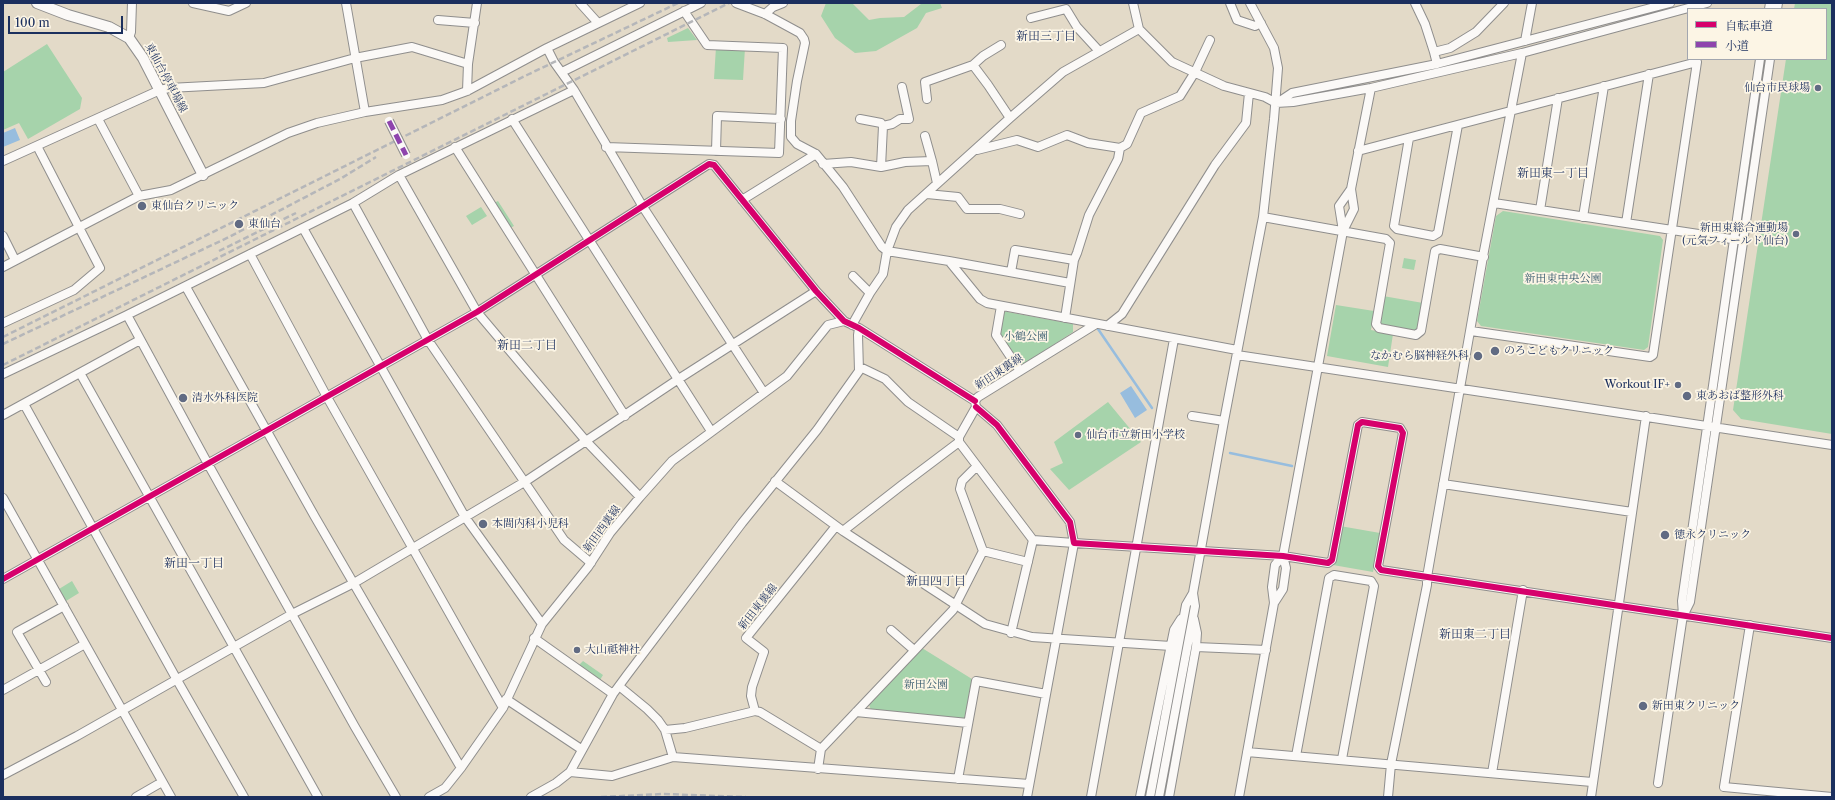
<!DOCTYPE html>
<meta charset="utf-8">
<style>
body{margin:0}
#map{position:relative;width:1835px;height:800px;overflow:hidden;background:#e3dac8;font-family:"Libre Caslon Text","Noto Serif JP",serif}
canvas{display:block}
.frame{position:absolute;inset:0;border:4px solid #1b2f5e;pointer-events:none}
.legend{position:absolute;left:1687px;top:8px;width:140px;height:52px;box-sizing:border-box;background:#fcf5e5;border:1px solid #a2a6af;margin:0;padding:5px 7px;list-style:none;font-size:12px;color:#1b2f5e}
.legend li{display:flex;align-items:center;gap:8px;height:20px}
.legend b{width:20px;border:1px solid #a2a6af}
.scale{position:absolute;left:8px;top:16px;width:115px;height:18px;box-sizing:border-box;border:2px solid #1b2f5e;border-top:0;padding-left:5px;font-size:12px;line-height:14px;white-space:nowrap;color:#1b2f5e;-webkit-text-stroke:3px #fcf5e5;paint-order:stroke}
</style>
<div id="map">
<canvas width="1835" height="800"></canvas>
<div class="frame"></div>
<ul class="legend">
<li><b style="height:5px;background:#d6006c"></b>自転車道</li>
<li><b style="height:5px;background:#8e44ad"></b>小道</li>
</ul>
<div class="scale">100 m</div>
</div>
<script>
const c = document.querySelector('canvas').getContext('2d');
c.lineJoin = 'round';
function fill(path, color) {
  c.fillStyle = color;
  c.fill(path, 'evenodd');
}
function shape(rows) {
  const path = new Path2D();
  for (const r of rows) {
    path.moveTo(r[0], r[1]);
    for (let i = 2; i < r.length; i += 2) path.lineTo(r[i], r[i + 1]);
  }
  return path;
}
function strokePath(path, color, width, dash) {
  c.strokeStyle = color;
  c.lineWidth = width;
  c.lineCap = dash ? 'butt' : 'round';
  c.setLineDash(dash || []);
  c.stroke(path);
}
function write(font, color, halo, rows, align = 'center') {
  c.font = font + ' "Libre Caslon Text","Noto Serif JP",serif';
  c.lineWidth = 3.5;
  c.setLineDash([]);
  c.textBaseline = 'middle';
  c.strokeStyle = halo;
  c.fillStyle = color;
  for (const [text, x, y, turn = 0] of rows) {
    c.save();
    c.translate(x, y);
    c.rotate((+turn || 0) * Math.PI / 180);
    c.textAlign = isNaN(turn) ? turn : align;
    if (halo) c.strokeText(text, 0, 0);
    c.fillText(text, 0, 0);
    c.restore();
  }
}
const green = shape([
 [826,3,852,3,869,20,880,18,904,17,921,4,916,3,940,3,942,8,926,13,917,28,876,51,855,53,835,38,821,16],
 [1795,3,1832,3,1832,434,1741,419,1733,410,1786,59,1826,59,1826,9,1794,9],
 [688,28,697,40,668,42,667,38],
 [47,44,82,98,80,109,28,139,19,123,3,130,3,72],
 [716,47,745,48,743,80,714,79],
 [498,201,514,226,510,228,494,203],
 [481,207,487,216,472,225,466,216],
 [1503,211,1660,236,1663,240,1648,347,1644,350,1481,326,1477,321,1496,216],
 [1404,258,1416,260,1414,270,1402,268],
 [1383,296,1423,303,1418,327,1415,331,1383,326,1379,321],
 [1336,305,1374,311,1371,330,1393,334,1388,367,1327,356],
 [1002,311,1073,324,1073,332,1020,367,997,334],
 [1108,402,1141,442,1069,490,1050,469,1063,463,1054,442],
 [1340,526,1380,533,1373,572,1333,565],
 [72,581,79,593,66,601,59,589],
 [922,648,972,679,965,719,871,710,868,702],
 [583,661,603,675,600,680,579,665]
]);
const water = shape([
 [15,128,20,140,3,147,3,133],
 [1131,386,1147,410,1135,418,1120,393]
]);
const stream = shape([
 [1098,329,1152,408],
 [1230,453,1292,466]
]);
const minor = shape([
 [193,3,229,11,246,3],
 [346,3,365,112],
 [580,3,598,23],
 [736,3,765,14,800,33,804,39,805,43,797,81,791,121,791,137,797,144,816,154,843,187,882,247,887,251,896,227,908,210,1010,118,1063,72,1139,29],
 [1133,3,1139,29,1172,62,1224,86,1265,97,1276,103,1293,102,1371,88,1522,53,1707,3],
 [1230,3,1237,20,1255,26,1261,23],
 [1415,3,1425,24,1434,52],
 [1769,9,1770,3],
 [1777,9,1778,3],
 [765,14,773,7,783,3],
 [1031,18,1066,9,1077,27,1099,51],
 [438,20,475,23],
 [129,38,131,32,132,3],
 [1525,41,1532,3],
 [1001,45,983,56,973,65,988,85,1010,118],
 [547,48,554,62,574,90,643,207,764,393],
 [1437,64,1434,52,1450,48,1476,32,1504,3],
 [562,72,701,3],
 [467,91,468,64,477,3],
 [927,99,925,82,973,65],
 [1277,103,1292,93,1437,64,1670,3],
 [98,119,139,196],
 [512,119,711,431],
 [860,119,881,123,883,126,881,167],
 [883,126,892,124,900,119,909,119,902,87],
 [925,136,932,161],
 [1409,138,1394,226,1397,229,1433,236,1438,233,1458,125],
 [455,147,625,416],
 [606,147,779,153,783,48,707,45,684,11],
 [977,150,1017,140,1038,147,1067,135,1088,143,1120,148],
 [716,151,717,116,781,119],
 [1358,151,1697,62,1653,355,1650,357,1471,331],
 [3,161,160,90,169,88,264,83,355,58,412,47,468,64],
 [823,164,851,162,881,167,905,162,932,161,937,183],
 [399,175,477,312,586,441,640,497],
 [927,194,958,197,967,209,1000,209,1020,214],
 [742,200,816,154],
 [353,203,428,340,564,540,591,563],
 [1494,203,1738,240],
 [1540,210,1558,98],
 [1263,217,1386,239,1390,243,1376,324,1379,328,1416,335,1421,331,1435,251,1440,249,1484,257],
 [1583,217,1604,86],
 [1626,223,1649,74],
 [303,228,465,517,542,624],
 [1343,231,1339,206,1351,189],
 [3,236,15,260],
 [250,254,327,397,503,708],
 [949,261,1070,283],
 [3,267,139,196,171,190,288,133,317,123,365,112,442,100,467,91,547,48,640,3],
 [1011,272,1015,250,1074,260],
 [853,276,870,293],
 [186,287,315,517,461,768],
 [1001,306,996,335,1020,371],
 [1065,318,1074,260,1077,253,1089,215,1118,159,1120,148,1127,144,1141,113,1180,96,1195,72,1210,40],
 [3,323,74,290,100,268,37,146],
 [852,325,870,293,883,274,887,251,949,261,980,299,987,303,1237,350],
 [1107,326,1122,314,1215,165,1246,123,1249,93],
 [1237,355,1832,445],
 [860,367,885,379,908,402,959,437],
 [80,373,318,797],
 [3,374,127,315],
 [24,404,177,680,244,797],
 [976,407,997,425,1070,522,1074,543,1283,556,1328,563,1332,560,1358,425,1362,422,1400,428,1403,433,1378,566,1381,570,1832,638],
 [3,415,140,340],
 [1192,416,1224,421],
 [959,442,1033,540,1074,543,1027,797],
 [775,481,843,531,985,624,1032,637,1171,646],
 [1443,484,1632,512],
 [3,498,171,797],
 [843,531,902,485,959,442,959,437,976,407,975,401,978,397,1096,324],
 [983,551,1028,562],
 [3,579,477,312,709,164,714,165,816,291,844,321,859,328,975,401],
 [1274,603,1283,589,1286,568,1283,556,1343,231,1354,209,1351,189,1371,88],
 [1684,614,1690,602,1770,59],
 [1750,625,1724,787,1832,797],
 [891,630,914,650],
 [1011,633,1033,540],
 [534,638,613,694],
 [1196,647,1266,650],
 [46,682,17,632,64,606],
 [619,686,647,709,658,720,665,730,673,757],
 [3,690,85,644],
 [506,699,581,749],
 [755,711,760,712,821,749],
 [856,712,968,723],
 [665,730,685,728,755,711,751,696,752,687,764,652,746,638,836,526],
 [1247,752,1592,782],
 [1296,756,1329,578,1334,575,1371,581,1374,586,1342,759],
 [818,769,821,749,953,610,956,604,983,551,960,489,962,481,977,466],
 [570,772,612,776,673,757,1029,784],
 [1492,773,1523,590],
 [3,775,77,736,292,614,354,583,526,481,677,380,816,291],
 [958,779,976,681,1046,694],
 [1658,783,1683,615,1682,601,1760,59],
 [136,797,162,782],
 [396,797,355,727,208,464,127,315,353,203,399,175,574,90],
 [429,797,445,788,461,768,503,708,542,624,588,567,610,533,640,497,672,461,787,376,828,325,844,321],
 [531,797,556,783,570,772,613,694,627,675,742,523,817,430,859,371,858,335,859,328],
 [1091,797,1174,339],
 [1140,797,1174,630,1181,619],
 [1150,797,1186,605,1193,593],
 [1159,797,1195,606,1193,593,1224,421,1263,217,1274,119,1278,68,1274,48,1250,3],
 [1169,797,1196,647,1197,633,1194,619],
 [1239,797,1274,603,1272,587,1275,565,1283,556],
 [1388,797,1391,764,1427,585,1427,577,1484,251,1522,53],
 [1591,797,1646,416]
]);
const major = shape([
 [37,3,68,15,109,27,129,38,143,58,203,175]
]);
const rail = shape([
 [219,251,296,213],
 [3,337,527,75,678,3],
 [3,344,229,237,340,179,376,157],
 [3,365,729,3],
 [601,797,663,794,746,797]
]);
const minorBridge = shape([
 [389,121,406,155]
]);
const quiet = shape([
 [389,121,406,155]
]);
const cycleway = shape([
 [976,407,997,425,1070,522,1074,543,1283,556,1328,563,1332,560,1358,425,1362,422,1400,428,1403,433,1378,566,1381,570,1832,638],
 [3,579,477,312,709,164,714,165,816,291,844,321,859,328,975,401]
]);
const markers = [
 [1818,88,4,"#616b83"],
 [142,206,5,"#616b83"],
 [239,224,5,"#616b83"],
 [1796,234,4,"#616b83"],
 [1495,351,5,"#616b83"],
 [1478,356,5,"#616b83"],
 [1678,385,4,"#616b83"],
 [1687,396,5,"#616b83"],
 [183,398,5,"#616b83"],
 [1078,435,4,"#616b83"],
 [483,524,5,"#616b83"],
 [1665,535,5,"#616b83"],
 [577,650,4,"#616b83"],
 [1643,706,5,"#616b83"]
];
const streetNames = [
 ["東仙台停車場線",166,78,62],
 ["新田東裏線",999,372,-33],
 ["新田西裏線",602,529,-54],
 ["新田東裏線",758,607,-52]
];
const poiNames = [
 ["仙台市民球場",1810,88,"right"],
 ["東仙台クリニック",151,206],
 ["東仙台",248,224],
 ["新田東総合運動場",1788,228,"right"],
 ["(元気フィールド仙台)",1788,241,"right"],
 ["のろこどもクリニック",1504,351],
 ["なかむら脳神経外科",1469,356,"right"],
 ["Workout IF+",1670,385,"right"],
 ["東あおば整形外科",1696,396],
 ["清水外科医院",192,398],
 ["仙台市立新田小学校",1086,435],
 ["本間内科小児科",492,524],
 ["徳永クリニック",1674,535],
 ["大山祗神社",585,650],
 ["新田東クリニック",1652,706]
];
const parkNames = [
 ["新田東中央公園",1563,279],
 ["小鶴公園",1026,337],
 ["新田公園",926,685]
];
const neighbourhoodNames = [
 ["新田三丁目",1046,37],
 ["新田東一丁目",1553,174],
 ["新田二丁目",527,346],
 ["新田一丁目",194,564],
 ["新田四丁目",936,582],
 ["新田東二丁目",1475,635]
];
fill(green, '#a6d3ab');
fill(water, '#97bdde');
strokePath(stream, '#97bdde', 2.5);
strokePath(minor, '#8f8e8d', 10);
strokePath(major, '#8f8e8d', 12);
strokePath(minor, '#fbf9f7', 8);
strokePath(major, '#fbf9f7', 10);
strokePath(rail, '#b5b6b9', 2.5, [6, 3]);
strokePath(minorBridge, '#8f8e8d', 10, []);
strokePath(minorBridge, '#fbf9f7', 8);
strokePath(quiet, '#8e44ad', 5, [10, 5]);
strokePath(cycleway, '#d6006c', 6);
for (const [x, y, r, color] of markers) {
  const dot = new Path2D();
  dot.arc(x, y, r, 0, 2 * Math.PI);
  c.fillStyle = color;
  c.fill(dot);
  strokePath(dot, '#fcf5e5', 1.5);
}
write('11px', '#1b2f5e', '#fcf5e5', streetNames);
write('11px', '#1b2f5e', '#fcf5e5', poiNames, 'left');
write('11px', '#32576b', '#fcf5e5', parkNames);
write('12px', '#1b2f5e', '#fcf5e5', neighbourhoodNames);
</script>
